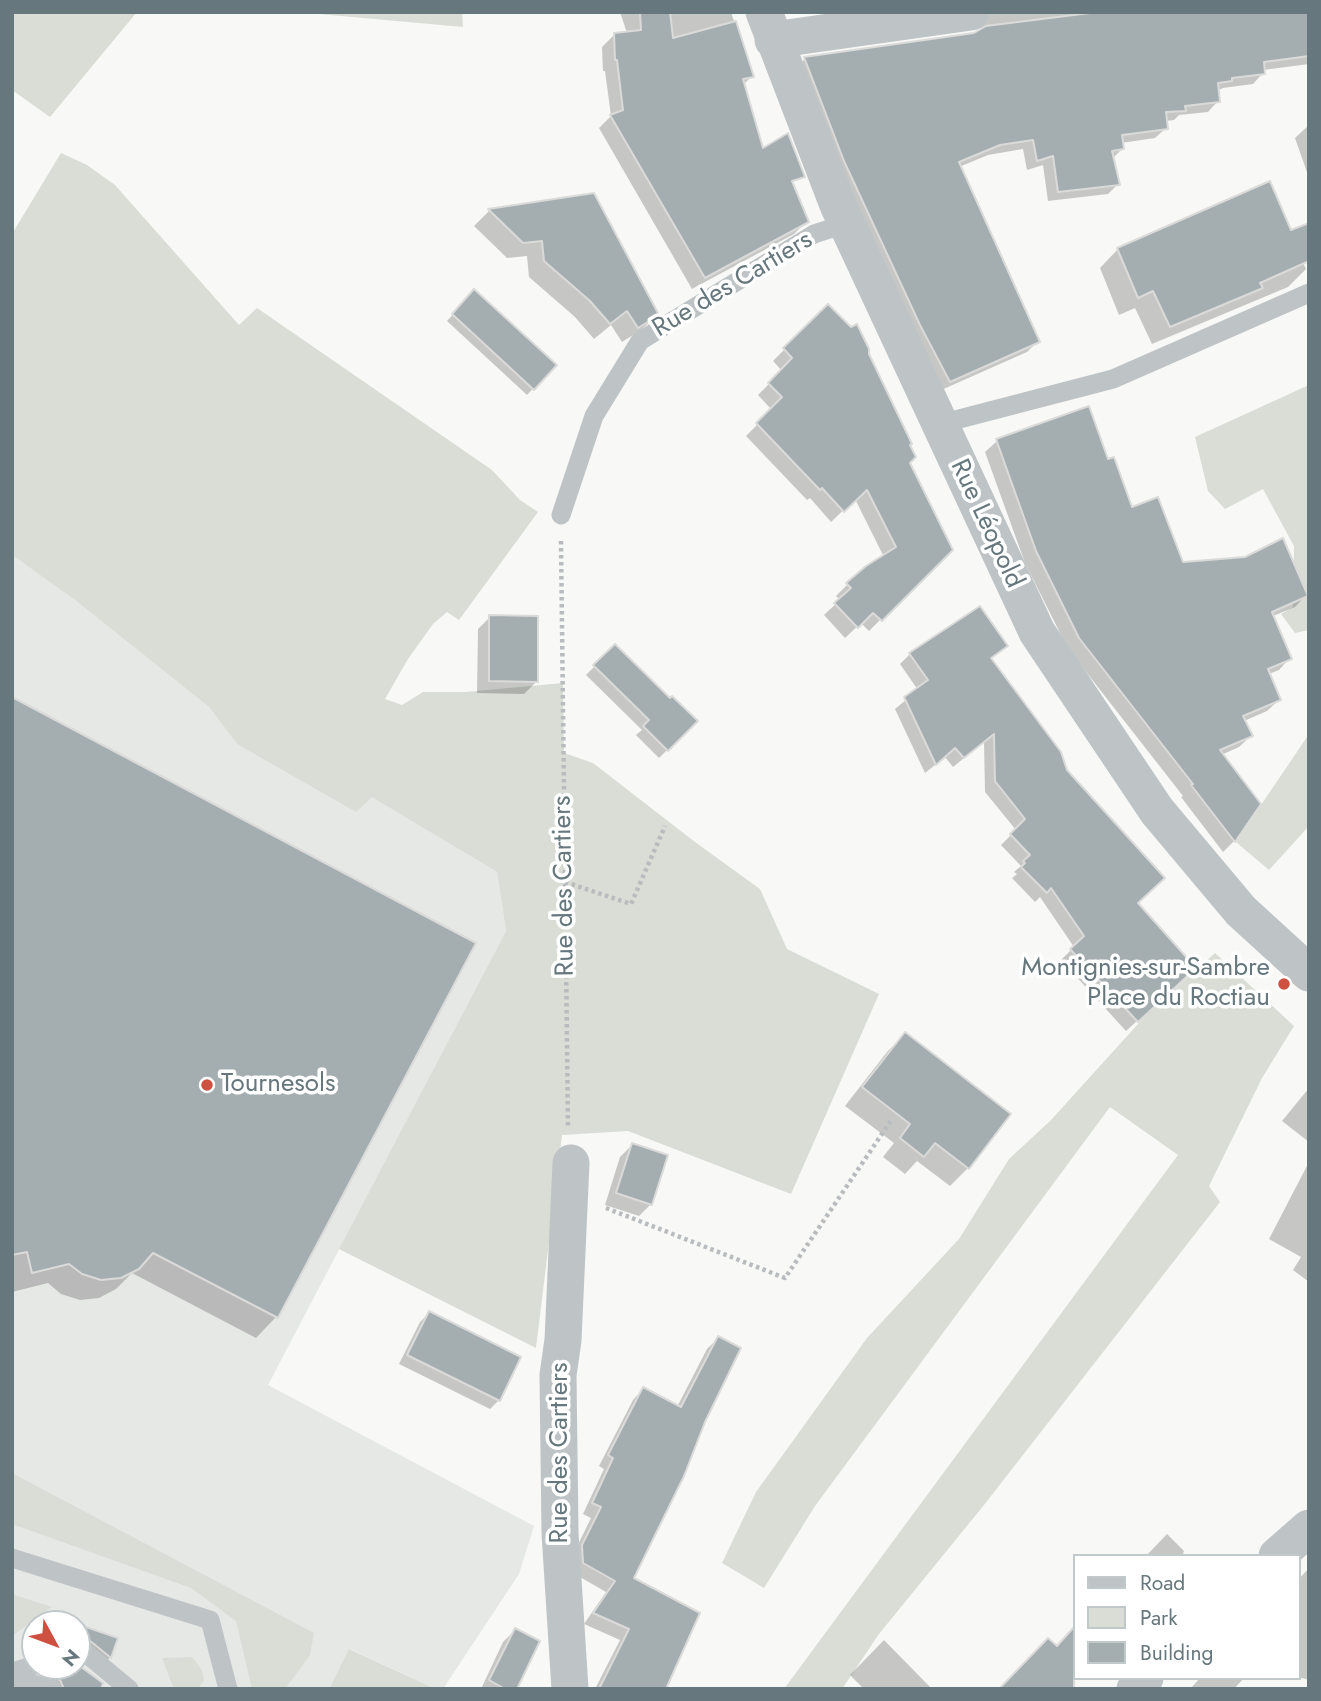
<!DOCTYPE html>
<meta charset="utf-8">
<style>
body{margin:0}
#map{position:relative;width:1321px;height:1701px;overflow:hidden;background:#f8f8f6;font-family:Jost,sans-serif}
canvas{display:block}
.frame{position:absolute;inset:0;border:14px solid #66777d;pointer-events:none}
.legend{position:absolute;left:1073px;top:1554px;width:228px;height:126px;box-sizing:border-box;background:#fff;border:2px solid #c2c9cb;margin:0;padding:9px 12px;list-style:none;font-size:21px;color:#66777d}
.legend li{display:flex;align-items:center;gap:14px;height:35px}
.legend b{width:35px;border:2px solid #c2c9cb}
.north{position:absolute;left:21px;top:1610px;width:70px;height:70px;box-sizing:border-box;background:#fff;border:2px solid #c2c9cb;border-radius:50%;rotate:131deg;font-size:19px;font-weight:700;line-height:28px;text-align:center;color:#66777d}
.north::after{content:'';display:block;margin:auto;width:24px;height:32px;background:#ce5040;clip-path:polygon(50% 0,100% 100%,50% 72%,0 100%)}
</style>
<div id="map">
<canvas width="1321" height="1701"></canvas>
<div class="frame"></div>
<ul class="legend">
<li><b style="height:9px;background:#bec3c5"></b>Road</li>
<li><b style="height:19px;background:#d9ddd6"></b>Park</li>
<li><b style="height:19px;background:#a4adb0"></b>Building</li>
</ul>
<div class="north">N</div>
</div>
<script>
const c = document.querySelector('canvas').getContext('2d');
c.lineJoin = 'round';
function fill(path, color) {
  c.fillStyle = color;
  c.fill(path, 'evenodd');
}
function shape(rows) {
  const path = new Path2D();
  for (const r of rows) {
    path.moveTo(r[0], r[1]);
    for (let i = 2; i < r.length; i += 2) path.lineTo(r[i], r[i + 1]);
  }
  return path;
}
function strokePath(path, color, width, dash) {
  c.strokeStyle = color;
  c.lineWidth = width;
  c.lineCap = dash ? 'butt' : 'round';
  c.setLineDash(dash || []);
  c.stroke(path);
}
function write(font, color, halo, rows, align = 'center') {
  c.font = font + ' Jost,sans-serif';
  c.lineWidth = 7;
  c.setLineDash([]);
  c.textBaseline = 'middle';
  c.strokeStyle = halo;
  c.fillStyle = color;
  for (const [text, x, y, turn = 0] of rows) {
    c.save();
    c.translate(x, y);
    c.rotate((+turn || 0) * Math.PI / 180);
    c.textAlign = isNaN(turn) ? turn : align;
    if (halo) c.strokeText(text, 0, 0);
    c.fillText(text, 0, 0);
    c.restore();
  }
}
const built = shape([
 [12,555,76,601,209,707,237,744,372,796,497,872,506,931,268,1385,534,1526,519,1574,443,1689,436,1689,350,1649,329,1689,12,1689],
 [35,1624,77,1624,77,1666,35,1666]
]);
const green = shape([
 [12,12,137,12,50,117,12,90],
 [297,12,462,12,463,27],
 [61,153,87,165,115,185,239,325,257,308,492,470,520,500,538,512,459,620,447,612,433,624,408,659,385,699,402,705,423,692,465,692,563,683,564,753,593,763,695,842,760,889,787,949,879,994,791,1194,628,1131,562,1135,536,1348,339,1249,506,931,497,872,372,797,356,812,237,744,209,707,76,601,12,555,12,234],
 [1309,385,1309,630,1295,633,1281,614,1293,607,1294,546,1263,489,1225,509,1208,491,1195,437],
 [1309,734,1309,826,1269,870,1236,842],
 [1215,953,1294,1026,1262,1078,1209,1186,1220,1202,984,1505,879,1634,842,1689,784,1689,1178,1155,1110,1107,815,1506,764,1588,722,1563,756,1492,867,1338,959,1239,1009,1159,1051,1120,1148,1013],
 [12,1473,314,1633,310,1655,285,1689,252,1689,236,1621,191,1588,12,1524],
 [12,1594,52,1607,12,1636],
 [349,1649,436,1689,329,1689],
 [192,1657,202,1670,204,1680,198,1689,174,1689,162,1658]
]);
const shadow = shape([
 [620,12,731,12,752,76,743,85,762,150,807,221,794,234,692,289,599,128,611,116,605,71,603,71,602,47,615,34,627,33],
 [979,12,1309,12,1309,64,1263,70,1263,73,1253,84,1223,88,1217,91,1218,101,1208,112,1179,115,1174,120,1165,121,1166,128,1155,138,1121,143,1122,149,1112,159,1118,184,1108,194,1048,201,1043,165,1027,170,1023,149,988,155,959,167,1038,341,1027,352,939,391,794,69,805,59,974,34,980,32,982,20],
 [1309,125,1309,178,1295,138],
 [1269,183,1306,269,1288,287,1152,344,1135,308,1119,315,1100,268,1118,249],
 [593,195,657,315,641,330,622,342,611,325,594,339,575,317,529,277,527,256,507,258,474,226,489,211],
 [474,292,555,365,527,395,447,321],
 [828,306,850,329,856,326,869,354,868,356,908,463,951,549,869,631,861,623,845,638,824,615,840,600,836,596,848,584,884,557,855,499,831,522,810,498,807,500,746,436,772,410,758,395,782,371,773,361],
 [997,441,1107,461,1131,509,1182,564,1306,595,1295,607,1273,616,1290,658,1279,670,1269,674,1279,700,1267,711,1244,721,1251,736,1239,747,1221,755,1259,804,1234,841,1223,852,1181,797,1183,796,1068,649,1025,563,985,452],
 [980,609,1006,645,990,660,1065,771,1136,903,1184,978,1126,1031,1061,960,1074,947,1040,897,1035,902,1012,878,1017,874,1014,872,1021,866,1001,845,1016,830,985,792,984,742,953,767,945,757,925,773,895,709,918,690,900,664,910,654],
 [490,617,536,682,524,694,477,693,478,629],
 [615,646,670,701,696,721,659,758,636,735,642,730,586,675],
 [474,943,276,1317,256,1338,132,1273,116,1289,99,1298,80,1300,61,1294,48,1283,12,1292,12,1211],
 [905,1034,968,1168,950,1186,917,1161,905,1174,883,1157,894,1143,845,1106,887,1052],
 [1309,1088,1309,1142,1282,1121],
 [632,1145,651,1204,639,1216,605,1205,620,1157],
 [1309,1162,1309,1282,1293,1270,1301,1257,1269,1239],
 [429,1313,499,1400,490,1409,399,1364,420,1322],
 [718,1338,631,1579,663,1689,595,1689,620,1640,584,1624,606,1592,573,1573,572,1557,591,1518,583,1514,604,1469,599,1466,633,1400,643,1389,677,1407,707,1349],
 [1167,1534,1184,1551,1182,1556,1146,1556],
 [1309,1568,1309,1680,1298,1677,1298,1580],
 [77,1626,116,1639,110,1657,105,1663,77,1643],
 [515,1630,515,1689,481,1689,503,1642],
 [884,1640,932,1689,864,1689,850,1675],
 [77,1665,99,1689,56,1689,42,1681,47,1666],
 [1200,1678,1244,1678,1234,1689,1190,1689]
]);
const building = shape([
 [640,12,670,12,673,38,736,21,754,77,743,79,763,148,788,133,805,177,792,181,809,222,705,278,610,115,623,110,617,60,615,60,614,33,641,30,640,12],
 [1098,12,1309,12,1309,56,1264,62,1265,74,1232,78,1232,81,1218,83,1220,102,1185,106,1186,111,1166,112,1168,129,1122,135,1124,149,1112,151,1120,185,1058,192,1053,156,1037,161,1033,140,1000,145,959,162,1040,342,950,382,920,325,844,161,804,57,974,33,986,26,1098,12],
 [1270,181,1291,230,1309,223,1309,261,1260,283,1263,288,1170,327,1153,291,1138,298,1117,248,1270,181],
 [594,193,659,315,638,328,627,311,610,324,590,301,544,261,542,241,523,243,488,209,594,193],
 [474,289,557,365,534,390,452,314,474,289],
 [828,304,851,327,857,324,869,349,869,354,912,444,910,445,916,457,910,463,953,550,882,621,873,613,858,628,834,603,851,588,846,583,866,566,896,547,867,490,844,512,822,488,820,490,756,423,782,397,768,383,792,358,783,348,828,304],
 [1089,406,1108,459,1114,457,1132,507,1158,497,1183,562,1245,557,1283,538,1308,596,1272,612,1292,659,1268,669,1281,700,1243,716,1253,736,1220,750,1261,804,1235,842,1191,785,1193,784,1079,638,1036,551,996,439,1089,406],
 [980,606,1008,646,991,658,1061,752,1067,770,1165,878,1138,903,1196,968,1138,1022,1070,949,1084,936,1051,888,1047,893,1021,867,1025,863,1023,861,1030,855,1010,834,1025,819,995,781,994,734,964,758,955,748,936,765,904,697,928,680,909,653,980,606],
 [489,615,538,616,538,682,489,681,489,615],
 [615,644,670,698,672,696,698,721,668,751,643,726,649,720,593,665,615,644],
 [12,697,476,943,278,1318,153,1253,139,1269,121,1278,101,1280,82,1274,69,1264,32,1273,27,1252,12,1255,12,697],
 [905,1032,1011,1114,969,1169,935,1143,924,1157,900,1138,910,1124,862,1087,905,1032],
 [632,1143,668,1155,652,1205,616,1193,632,1143],
 [429,1311,521,1357,500,1401,407,1355,429,1311],
 [718,1336,741,1348,705,1422,684,1476,634,1578,700,1613,666,1689,599,1689,629,1629,593,1613,615,1581,583,1563,582,1545,601,1507,592,1503,613,1458,608,1455,643,1387,681,1407,718,1336],
 [66,1620,118,1638,111,1658,89,1640,77,1639,77,1624,65,1624,66,1620],
 [1074,1627,1074,1689,999,1689,1048,1638,1057,1646,1074,1627],
 [515,1628,540,1641,517,1689,505,1689,489,1680,515,1628],
 [77,1664,103,1683,101,1689,64,1689,60,1680,47,1675,50,1666,77,1666,77,1664]
]);
const path = shape([
 [561,541,568,1127],
 [565,882,631,904,665,826],
 [606,1208,785,1278,892,1119]
]);
const service = shape([
 [940,424,1113,379,1309,293],
 [561,515,594,416,640,341,814,234,848,223],
 [12,1558,210,1620,228,1689],
 [77,1652,82,1650,129,1689],
 [12,1672,35,1665],
 [12,1679,52,1689]
]);
const minor = shape([
 [764,12,838,205,1037,632,1157,811,1241,911,1309,973],
 [773,40,971,12],
 [1277,1556,1309,1528],
 [570,1689,560,1533,558,1375,563,1340,571,1163],
 [1135,1689,1145,1678]
]);
const markers = [
 [1284,984,7,"#ce5040"],
 [207,1085,7,"#ce5040"]
];
const streetNames = [
 ["Rue des Cartiers",733,285,-31],
 ["Rue Léopold",986,524,65],
 ["Rue des Cartiers",565,886,-91],
 ["Rue des Cartiers",561,1453,-90]
];
const poiNames = [
 ["Montignies-sur-Sambre",1270,969],
 ["Place du Roctiau",1270,999],
 ["Tournesols",221,1085,"left"]
];
fill(built, '#e6e8e6');
fill(green, '#d9ddd6');
fill(shadow, '#0003');
fill(building, '#a4adb0');
strokePath(building, '#dadad9', 2);
strokePath(path, '#b8bcbe', 4.5, [3.5, 3.5]);
strokePath(service, '#bec3c5', 19);
strokePath(minor, '#bec3c5', 37);
for (const [x, y, r, color] of markers) {
  const dot = new Path2D();
  dot.arc(x, y, r, 0, 2 * Math.PI);
  c.fillStyle = color;
  c.fill(dot);
  strokePath(dot, '#fff', 2.5);
}
write('26px', '#66777d', '#fff', streetNames);
write('26px', '#66777d', '#fff', poiNames, 'right');
</script>
